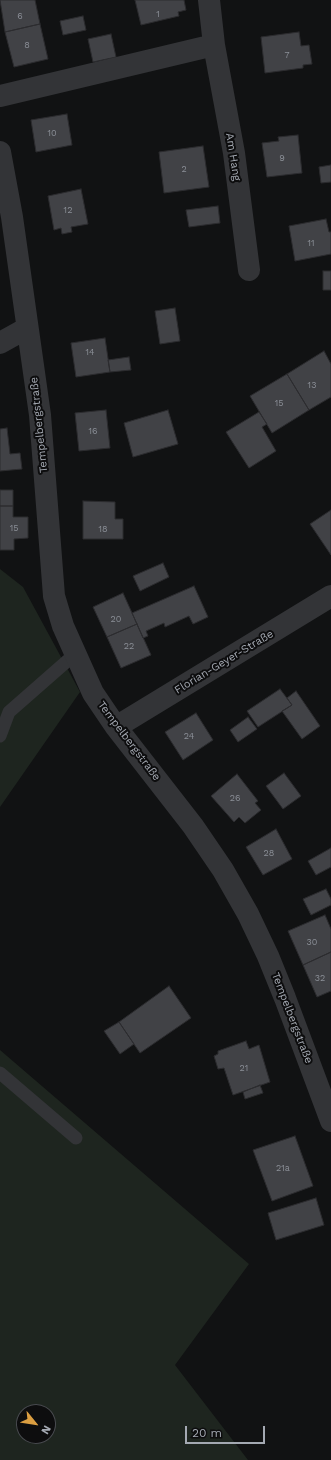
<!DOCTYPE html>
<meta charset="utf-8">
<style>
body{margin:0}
#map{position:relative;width:331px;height:1460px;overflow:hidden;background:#111213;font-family:"Work Sans",sans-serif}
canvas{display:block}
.north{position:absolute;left:16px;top:1404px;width:40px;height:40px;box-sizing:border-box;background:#0d0d0e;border:1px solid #494b50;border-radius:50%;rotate:120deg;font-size:11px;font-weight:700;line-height:16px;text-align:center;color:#a4a9b2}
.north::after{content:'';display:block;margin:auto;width:14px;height:18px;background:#db9e41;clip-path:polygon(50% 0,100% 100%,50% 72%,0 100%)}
.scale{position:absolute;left:185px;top:1426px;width:80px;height:18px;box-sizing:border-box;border:2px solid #a4a9b2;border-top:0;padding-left:5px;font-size:12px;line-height:14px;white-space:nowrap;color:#a4a9b2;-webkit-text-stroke:3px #0d0d0e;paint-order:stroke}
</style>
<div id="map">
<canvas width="331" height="1460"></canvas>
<div class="north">N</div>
<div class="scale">20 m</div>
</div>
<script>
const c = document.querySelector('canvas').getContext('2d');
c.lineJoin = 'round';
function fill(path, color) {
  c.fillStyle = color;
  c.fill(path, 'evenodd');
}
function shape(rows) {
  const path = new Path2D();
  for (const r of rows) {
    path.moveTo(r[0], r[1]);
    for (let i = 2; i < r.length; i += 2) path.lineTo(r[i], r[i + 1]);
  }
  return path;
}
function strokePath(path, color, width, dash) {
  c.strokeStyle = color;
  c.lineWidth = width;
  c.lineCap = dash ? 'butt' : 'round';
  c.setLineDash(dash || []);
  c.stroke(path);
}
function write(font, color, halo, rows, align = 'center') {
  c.font = font + ' "Work Sans",sans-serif';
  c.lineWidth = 4;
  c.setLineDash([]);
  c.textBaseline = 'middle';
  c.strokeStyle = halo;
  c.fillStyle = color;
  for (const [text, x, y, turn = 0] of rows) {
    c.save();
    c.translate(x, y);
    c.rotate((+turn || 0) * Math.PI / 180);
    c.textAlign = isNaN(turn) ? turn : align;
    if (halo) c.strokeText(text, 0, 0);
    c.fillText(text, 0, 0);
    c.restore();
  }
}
const green = shape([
 [0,569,23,587,80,692,0,807],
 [0,1050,249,1264,175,1365,248,1460,0,1460],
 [24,1412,48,1412,48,1436,24,1436]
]);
const building = shape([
 [0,0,35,0,40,24,5,32,0,0],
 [135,0,184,0,186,10,178,12,179,16,141,25,135,0],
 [83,16,86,30,63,35,60,21,83,16],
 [40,24,48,59,14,67,5,32,40,24],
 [299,32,301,46,309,45,312,64,303,65,303,68,265,73,261,37,299,32],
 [111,34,116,57,93,62,88,39,111,34],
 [67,114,72,145,36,152,31,120,67,114],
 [298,135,302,173,267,177,262,143,279,141,278,137,298,135],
 [203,146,209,187,164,193,159,152,203,146],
 [331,165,331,182,321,183,319,167,331,165],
 [81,189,88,224,71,227,72,232,62,234,61,228,54,230,48,196,81,189],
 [218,206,220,223,189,227,186,210,218,206],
 [326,219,329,232,331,232,331,254,295,261,289,226,326,219],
 [323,271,331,271,331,290,323,290,323,271],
 [175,308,180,341,160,344,155,311,175,308],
 [105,338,110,372,76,377,71,343,105,338],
 [324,351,331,364,331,397,309,410,287,374,324,351],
 [129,357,131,370,110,372,108,360,129,357],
 [287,374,309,410,272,433,250,396,287,374],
 [106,410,110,448,79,451,75,413,106,410],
 [168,410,178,444,133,457,124,423,168,410],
 [259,412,267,424,262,427,276,451,249,468,226,432,259,412],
 [7,428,10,454,20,453,22,469,0,471,0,429,7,428],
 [0,490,13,490,13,506,0,506,0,490],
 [83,501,115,502,115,519,123,519,123,539,83,539,83,501],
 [0,506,13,506,13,517,28,517,28,538,14,539,14,550,0,550,0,506],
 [331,510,331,555,310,524,331,510],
 [163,563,169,577,140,591,133,576,163,563],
 [194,586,208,617,193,624,189,616,165,627,164,623,146,631,148,636,143,638,132,613,194,586],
 [123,593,137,624,107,637,93,607,123,593],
 [137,624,151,655,121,668,107,637,137,624],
 [280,689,292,705,258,727,247,711,280,689],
 [296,691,320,726,302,739,282,711,292,705,287,698,296,691],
 [196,713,213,740,183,760,165,732,196,713],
 [248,717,257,729,238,742,230,730,248,717],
 [284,773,301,796,283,809,266,786,284,773],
 [237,774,258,801,255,803,261,810,245,823,239,817,234,822,211,796,237,774],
 [276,829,292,859,263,875,246,847,276,829],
 [331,848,331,867,316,875,308,861,331,848],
 [326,889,331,899,331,905,311,915,303,899,326,889],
 [325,915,331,929,331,952,303,965,288,931,325,915],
 [331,952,331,991,317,997,303,965,331,952],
 [169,986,191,1018,140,1053,119,1022,169,986],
 [119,1022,134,1044,120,1054,104,1031,119,1022],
 [246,1041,249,1049,259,1045,270,1082,233,1095,224,1068,218,1069,214,1056,218,1054,218,1051,246,1041],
 [260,1085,263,1093,245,1099,243,1092,260,1085],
 [295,1136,313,1186,272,1201,253,1150,295,1136],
 [316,1198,324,1225,276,1240,268,1213,316,1198]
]);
const lane = shape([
 [0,736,9,712,74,655],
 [0,1073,76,1138]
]);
const street = shape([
 [209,0,214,45,234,153,249,270],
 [0,96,214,45],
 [0,152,12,217,40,415,54,596,63,626,93,693,116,727,193,826,223,870,248,914,268,956,285,998,331,1121],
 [0,343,27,328],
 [116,727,331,596]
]);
const numberNames = [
 ["1",158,14],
 ["6",20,16],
 ["8",27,45],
 ["7",287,55],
 ["10",52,133],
 ["9",282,158],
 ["2",184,169],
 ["12",68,210],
 ["11",311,243],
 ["14",90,352],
 ["13",312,385],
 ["15",279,403],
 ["16",93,431],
 ["15",14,528],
 ["18",103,529],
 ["20",116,619],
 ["22",129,646],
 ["24",189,736],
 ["26",235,798],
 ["28",269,853],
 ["30",312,942],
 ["32",320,978],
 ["21",244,1068],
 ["21a",283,1168]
];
const streetNames = [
 ["Am Hang",233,157,81],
 ["Tempelbergstraße",39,425,-96],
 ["Florian-Geyer-Straße",224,662,-31],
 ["Tempelbergstraße",129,741,53],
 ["Tempelbergstraße",292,1018,69]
];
fill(green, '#1e251f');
fill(building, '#414246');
strokePath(building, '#2c2c2f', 1);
strokePath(lane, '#333437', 13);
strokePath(street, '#333437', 22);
write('9px', '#8b8f97', null, numberNames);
write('11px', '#a4a9b2', '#0d0d0e', streetNames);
</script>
